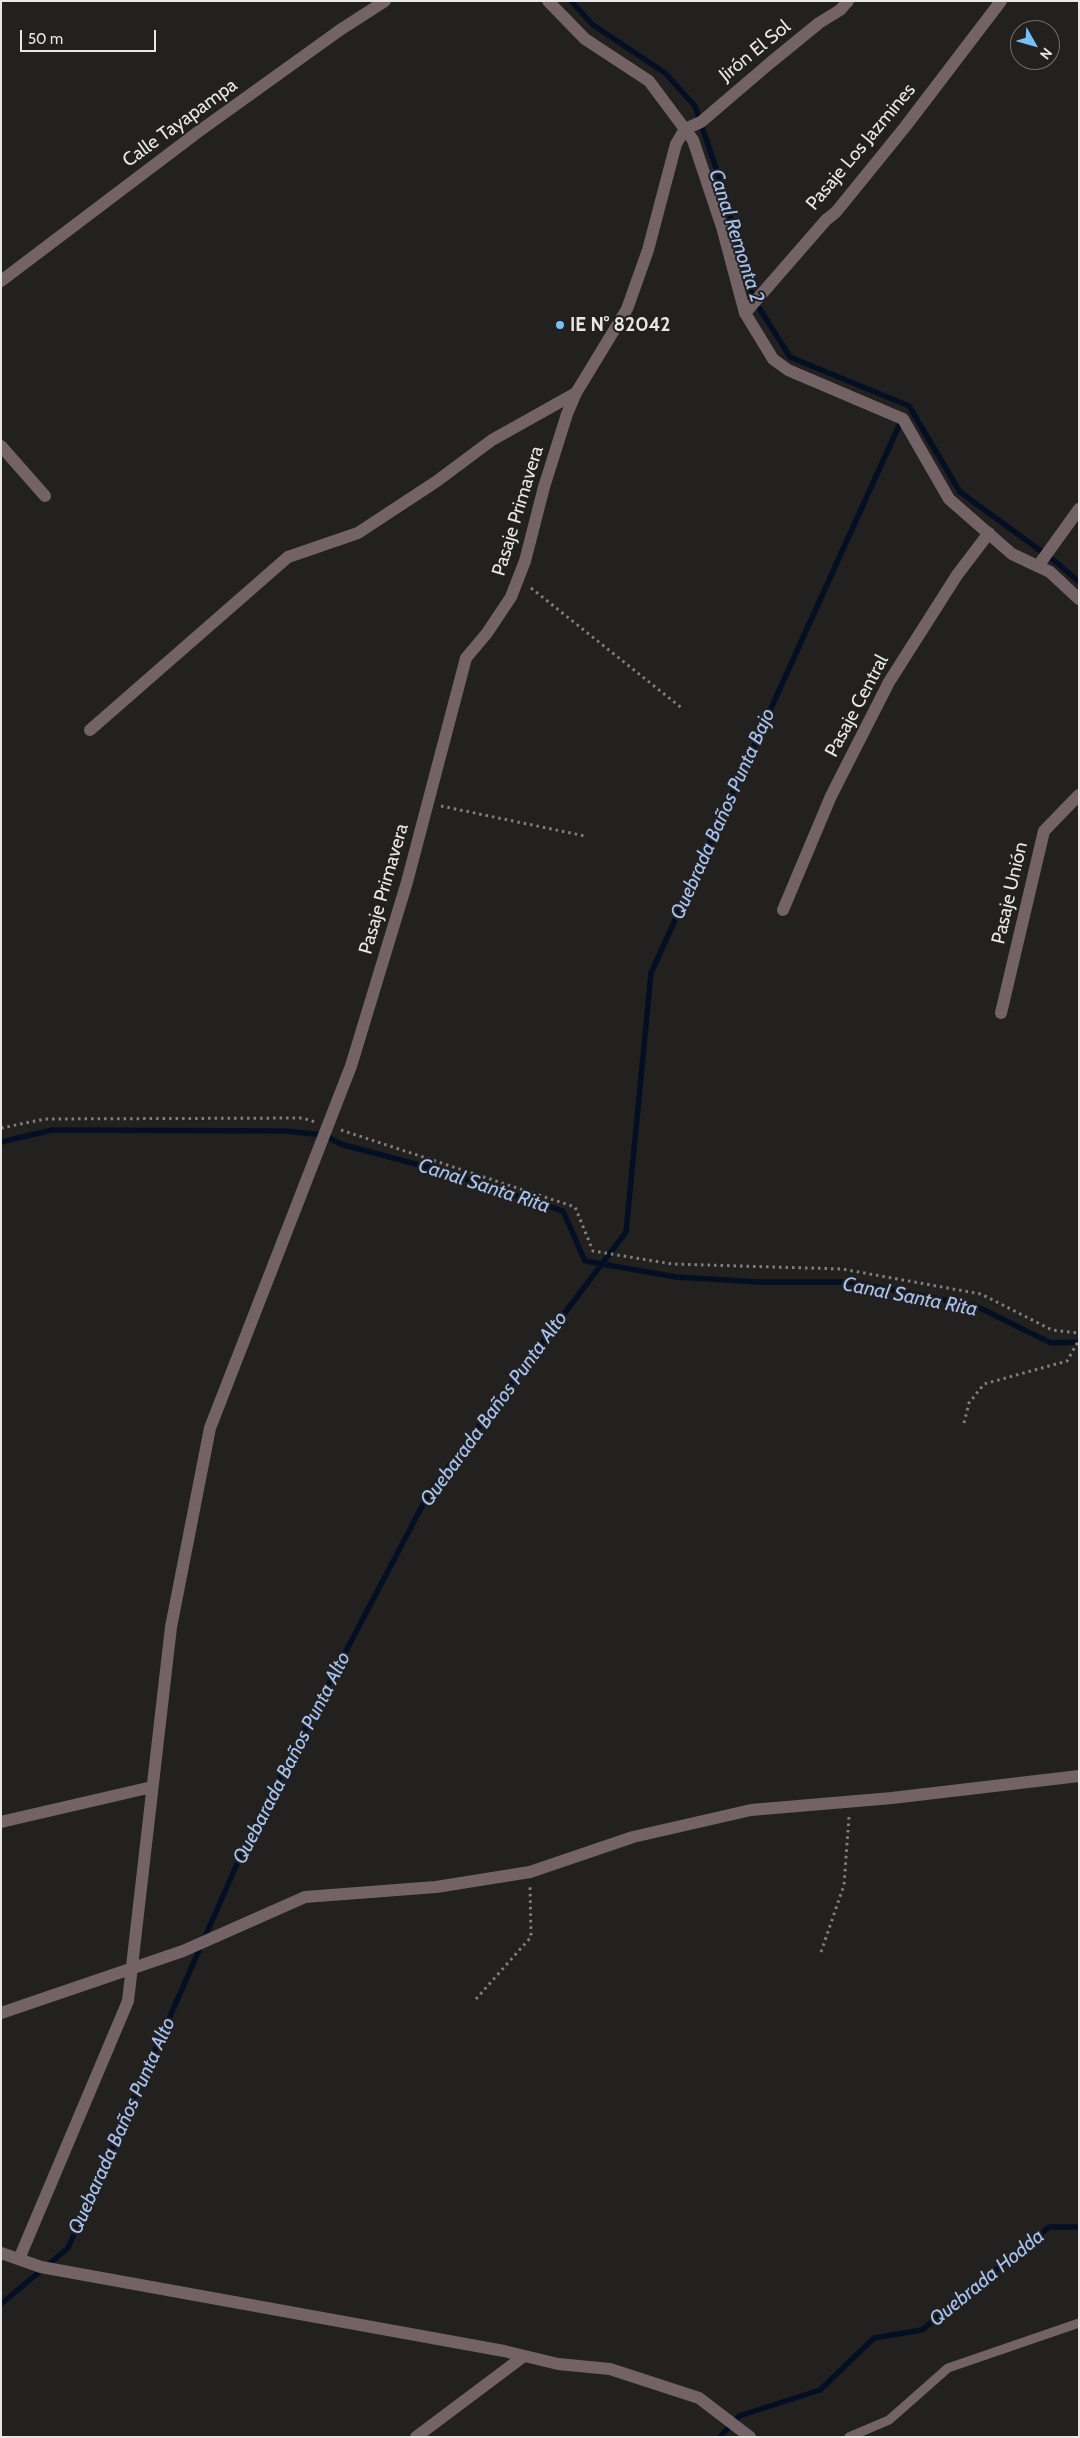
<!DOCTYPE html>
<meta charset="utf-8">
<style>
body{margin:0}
#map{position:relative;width:1080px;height:2438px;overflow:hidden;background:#23211f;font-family:Cabin,sans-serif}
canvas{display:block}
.frame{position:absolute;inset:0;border:2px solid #e8e7e5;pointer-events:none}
.north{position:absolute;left:1010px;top:20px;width:50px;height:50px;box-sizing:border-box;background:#23211f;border:1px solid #72706e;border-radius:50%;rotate:128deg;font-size:14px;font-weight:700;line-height:20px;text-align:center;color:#e8e7e5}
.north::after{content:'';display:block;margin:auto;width:18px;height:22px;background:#75c0f6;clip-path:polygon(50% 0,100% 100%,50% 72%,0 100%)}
.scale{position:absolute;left:20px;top:30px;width:136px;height:22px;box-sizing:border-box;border:2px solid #e8e7e5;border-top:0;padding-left:6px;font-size:15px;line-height:18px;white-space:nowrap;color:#e8e7e5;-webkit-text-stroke:4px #23211f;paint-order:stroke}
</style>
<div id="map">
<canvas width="1080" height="2438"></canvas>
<div class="frame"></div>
<div class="north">N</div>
<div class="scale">50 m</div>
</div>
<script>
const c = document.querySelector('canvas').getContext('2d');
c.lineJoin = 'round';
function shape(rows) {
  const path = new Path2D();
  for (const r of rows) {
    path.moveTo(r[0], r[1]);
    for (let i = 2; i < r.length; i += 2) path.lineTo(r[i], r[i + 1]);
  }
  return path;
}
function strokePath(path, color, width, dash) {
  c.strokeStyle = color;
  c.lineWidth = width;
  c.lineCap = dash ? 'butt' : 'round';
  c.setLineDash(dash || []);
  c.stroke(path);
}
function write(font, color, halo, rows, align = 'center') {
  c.font = font + ' Cabin,sans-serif';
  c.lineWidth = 4;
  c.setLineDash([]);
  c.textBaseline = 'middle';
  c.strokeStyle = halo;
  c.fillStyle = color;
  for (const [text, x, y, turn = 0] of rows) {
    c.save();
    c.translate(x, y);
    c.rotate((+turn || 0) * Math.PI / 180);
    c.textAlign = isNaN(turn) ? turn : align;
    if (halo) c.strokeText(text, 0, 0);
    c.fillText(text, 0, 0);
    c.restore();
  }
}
const stream = shape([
 [571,1,593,25,665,73,695,106,720,180,753,298,790,357,909,406,960,492,1056,562,1079,582],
 [1,1142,52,1130,285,1131,325,1135,340,1144,435,1169,563,1211,585,1261,676,1277,759,1282,851,1282,976,1306,1051,1343,1079,1342],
 [1,2304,68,2248,252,1830,430,1491,626,1232,651,973,902,419],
 [720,2437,739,2416,820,2390,874,2338,922,2330,1049,2227,1079,2227]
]);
const path = shape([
 [531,588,683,709],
 [441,806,585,836],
 [1,1128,45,1119,303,1118,315,1122],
 [341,1130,575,1207,593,1251,672,1264,842,1269,981,1294,1052,1330,1079,1333],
 [964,1423,969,1403,984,1384,1067,1361,1079,1340],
 [821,1952,844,1885,849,1817],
 [476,1999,531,1937,530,1885]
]);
const service = shape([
 [849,2437,889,2420,948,2368,1079,2323]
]);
const minor = shape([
 [548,1,585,39,649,81,693,140,722,227,745,313,773,359,788,370,903,419,949,499,1012,554,1050,572,1079,599],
 [1,281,198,132,340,30,385,1],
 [745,313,826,220,836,212,905,127,1001,1],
 [1,446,45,496],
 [1038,566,1079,509],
 [90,730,288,557,358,533,437,481,492,440,576,393],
 [783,910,831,796,889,682,957,575,989,533],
 [1001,1013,1044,831,1079,795],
 [1,1822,152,1787],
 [1,2013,183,1951,305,1897,436,1887,530,1872,633,1837,751,1810,892,1798,1079,1776],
 [1,2253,41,2267,504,2351,558,2364,610,2369,699,2398,750,2437],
 [19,2259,128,2001,171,1627,210,1428,351,1066,407,882,466,658,487,633,511,597,525,561,544,487,567,414,576,393,627,309,648,250,676,144,685,129,701,122,770,63,819,23,840,10,848,1],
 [416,2437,524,2356]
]);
const markers = [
 [560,325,5,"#75c0f6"]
];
const streetNames = [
 ["Jirón El Sol",755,51,-39],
 ["Calle Tayapampa",180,123,-36],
 ["Pasaje Los Jazmines",861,147,-50],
 ["Pasaje Primavera",518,511,-73],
 ["Pasaje Central",857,706,-62],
 ["Pasaje Primavera",384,889,-74],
 ["Pasaje Unión",1010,893,-77]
];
const poiNames = [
 ["IE N° 82042",570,325]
];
const waterNames = [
 ["Canal Remonta 2",736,236,72],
 ["Quebrada Baños Punta Bajo",723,814,-66],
 ["Canal Santa Rita",484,1186,18],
 ["Canal Santa Rita",910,1297,11],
 ["Quebarada Baños Punta Alto",494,1409,-54],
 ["Quebarada Baños Punta Alto",292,1758,-63],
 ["Quebarada Baños Punta Alto",122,2126,-66],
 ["Quebrada Hodda",987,2278,-39]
];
strokePath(stream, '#050f24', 5.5);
strokePath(path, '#807f7d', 3, [2.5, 4]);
strokePath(service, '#736367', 9);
strokePath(minor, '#736367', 12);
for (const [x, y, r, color] of markers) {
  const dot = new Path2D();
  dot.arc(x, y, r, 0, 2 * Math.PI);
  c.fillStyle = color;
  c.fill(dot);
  strokePath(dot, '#23211f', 2);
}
write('19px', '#e8e7e5', '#23211f', streetNames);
write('bold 19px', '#e8e7e5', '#23211f', poiNames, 'left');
write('italic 20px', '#a6c2f3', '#23211f', waterNames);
</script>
